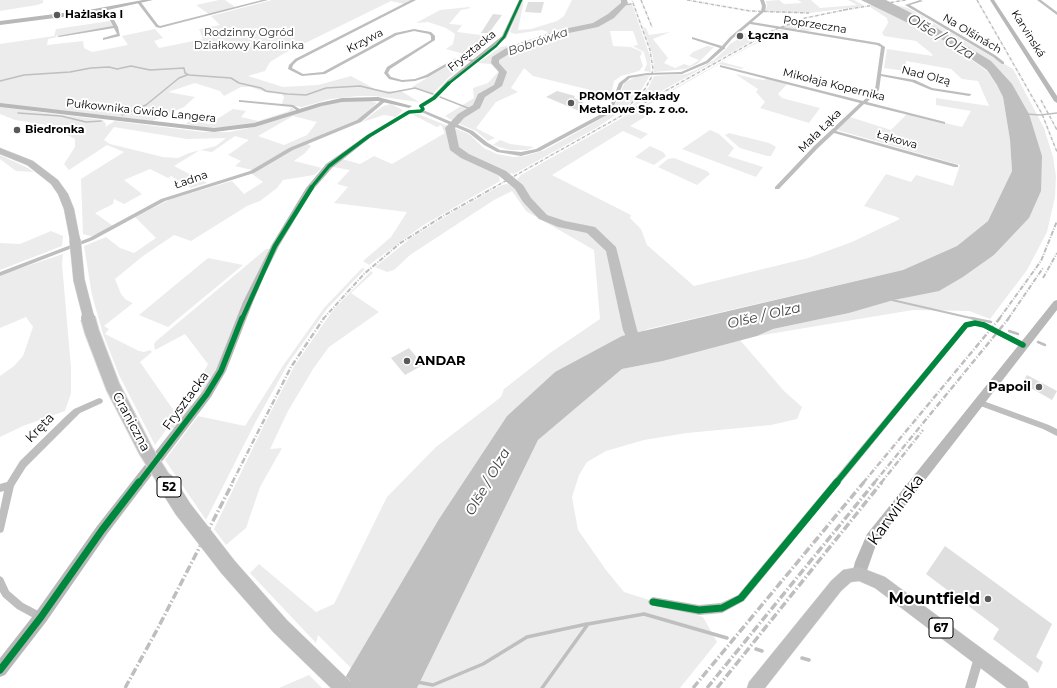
<!DOCTYPE html>
<meta charset="utf-8">
<style>
body{margin:0}
canvas{display:block;background:#fff}
</style>
<canvas width="1057" height="688"></canvas>
<script>
const c = document.querySelector('canvas').getContext('2d');
c.lineJoin = 'round';
function fill(path, color) {
  c.fillStyle = color;
  c.fill(path, 'evenodd');
}
function shape(rows) {
  const path = new Path2D();
  for (const r of rows) {
    path.moveTo(r[0], r[1]);
    for (let i = 2; i < r.length; i += 2) path.lineTo(r[i], r[i + 1]);
  }
  return path;
}
function strokePath(path, color, width, dash) {
  c.strokeStyle = color;
  c.lineWidth = width;
  c.lineCap = dash ? 'butt' : 'round';
  c.setLineDash(dash || []);
  c.stroke(path);
}
function write(font, color, halo, rows, align = 'center') {
  c.font = font + ' Montserrat,sans-serif';
  c.lineWidth = 4;
  c.setLineDash([]);
  c.textBaseline = 'middle';
  c.strokeStyle = halo;
  c.fillStyle = color;
  for (const [text, x, y, turn = 0] of rows) {
    c.save();
    c.translate(x, y);
    c.rotate((+turn || 0) * Math.PI / 180);
    c.textAlign = isNaN(turn) ? turn : align;
    if (halo) c.strokeText(text, 0, 0);
    c.fillText(text, 0, 0);
    c.restore();
  }
}
const green = shape([
 [0,0,43,0,43,3,37,5,0,11],
 [219,0,225,0,235,7,210,15,196,5],
 [272,0,411,0,404,4,391,1,283,54,270,62,265,71,248,76,283,87,318,85,351,76,375,89,388,91,401,91,419,102,374,96,358,96,330,99,302,107,282,104,284,97,282,94,268,93,251,87,241,87,224,96,220,91,195,83,168,92,195,97,184,107,152,121,0,104,0,44,54,36,56,29,110,21,113,27,55,36,57,37,48,39,47,45,83,41,84,48,92,52,128,45,122,36,155,29,163,38,154,41,159,48,203,39,199,29,220,25,211,16],
 [524,0,518,30,531,29,557,21,564,16,572,0,622,0,623,3,606,18,592,25,561,31,541,39,509,48,502,53,494,59,493,63,501,74,499,82,491,90,479,94,480,97,474,105,453,121,445,116,474,98,473,88,488,83,498,72,491,64,478,63,501,47,527,42,542,37,548,32,542,30,515,34,510,32,518,10],
 [779,0,784,4,802,3,798,0,811,0,820,8,857,5,848,0,854,0,865,6,810,13,764,12,767,6,766,1],
 [632,4,650,56,651,72,644,71,647,64,644,52,633,46,638,45,633,31,610,31,613,46,631,47,642,52,640,57,643,66,639,71,621,76,614,81,611,95,533,76,524,68,511,88,518,92,496,102,476,128,495,138,488,141,476,131,457,123,479,107,484,97,500,87,506,71,498,64,497,59,514,50,564,32,596,25,613,16,625,5],
 [896,5,908,8,1013,69,1044,128,1053,157,1056,176,1055,197,1047,232,1027,270,990,319,969,311,913,310,757,336,773,329,849,313,894,300,939,290,963,277,994,255,1029,218,1018,94,950,35],
 [874,6,947,42,987,71,997,85,1003,97,1010,140,1012,171,988,221,957,246,903,270,648,329,555,372,507,416,439,519,351,668,318,635,316,643,250,573,259,564,316,612,334,604,387,497,436,447,501,397,504,389,550,353,600,319,594,250,526,211,512,191,494,200,410,255,394,270,387,272,375,267,411,238,453,212,502,185,507,184,513,186,519,183,517,179,520,177,519,176,778,30,786,31,753,45,722,62,744,68,741,69,719,64,637,111,648,115,630,126,648,134,641,139,623,131,552,175,631,215,630,218,641,229,647,245,694,286,808,258,852,242,900,219,897,217,864,206,886,174,911,182,916,175,953,186,960,165,837,130,850,117,891,130,907,114,962,127,971,111,936,105,936,98,989,106,978,81,962,79,951,69,906,61,905,71,884,68,887,49,933,56,931,53,916,41,884,36,882,33,888,23,887,18,870,7],
 [469,7,471,8,461,10,449,24,462,25,457,32,496,37,474,57,446,49,453,44,455,34,446,28,428,22,416,23,440,10],
 [798,20,811,25,818,23,829,28,805,31,780,28],
 [643,27,646,28,649,35,670,32,653,39,668,58,664,63,675,68,684,64,690,66,699,60,689,56,693,52,707,46,714,47,697,64,686,69,654,72,653,56],
 [743,33,759,37,629,109,640,98,648,88,654,76,686,74,696,70,714,60,725,50,730,44,743,36,741,35],
 [448,65,459,69,449,77,432,95,412,87],
 [735,74,756,79,765,80,766,78,787,84,778,94,782,98,820,108,809,123,760,108,765,102,756,92,758,89],
 [650,75,638,96,620,112,596,128,514,174,511,173,510,175,459,149,456,142,454,128,469,134,484,148,497,154,513,157,525,156,545,150,604,117,615,105,625,82,638,76],
 [348,101,371,101,377,103,361,118,290,148,252,170,235,166,241,161,228,155,249,140,235,136,212,152,200,150,174,166,207,183,191,188,171,176,168,178,150,169,124,180,142,194,124,204,114,199,113,204,95,213,113,226,100,233,91,236,83,234,81,179,124,152,107,145,69,170,64,164,75,147,75,139,46,125,15,120,0,114,0,107,103,120,106,124,105,127,115,121,203,132,229,132,255,127,328,104],
 [293,116,317,122,307,135,284,145,258,136],
 [114,127,187,139,226,138,216,146,189,153,178,158,163,157,110,144,104,140],
 [391,104,403,110,396,117,384,115,362,122,383,106],
 [291,107,295,110,241,127,212,128,186,124,190,120,209,124,233,109,246,111,241,117,258,121,289,111],
 [418,114,448,126,451,149,458,155,498,173,500,181,422,226,369,265,363,261,391,237,407,212,334,203,348,187,337,184,350,170,333,167,342,159,360,164,374,156,392,164,445,133,441,125,437,127,413,115],
 [710,130,719,134,734,148,728,156,763,167,756,177,682,149],
 [729,133,769,143,776,147,771,156,767,156,740,148,725,135],
 [500,140,510,144,534,147,527,150,509,150,493,145],
 [306,143,311,146,305,153,294,161,322,168,314,175,283,180,277,188,260,201,247,206,191,241,174,235,143,256,115,279,121,294,126,300,133,303,104,326,109,329,105,334,139,351,144,352,150,350,152,352,140,362,174,411,188,402,192,406,174,429,168,427,155,445,119,375,103,334,92,295,84,246,106,237,120,248,134,253,156,238,135,217,171,199,232,181,244,194,263,182,252,174,292,149],
 [650,146,663,152,666,156,654,165,635,157],
 [0,155,26,167,34,172,16,171,0,159],
 [674,158,707,171,710,174,697,185,658,167,668,159],
 [51,231,63,236,62,246,0,270,0,243,20,244],
 [266,249,269,249,267,256,215,375,203,393,193,391,208,364,185,334,155,350,154,345,155,342],
 [63,254,62,264,71,368,71,393,65,411,23,426,0,437,0,376,14,366,23,356,33,327,26,317,0,328,0,275],
 [208,258,243,265,168,327,139,315],
 [362,268,365,269,327,309,288,364,255,423,206,520,165,460,198,416,245,426,282,367,324,308],
 [371,271,373,273,351,293,379,312,329,347,313,369,288,411,270,449,282,448,260,487,246,528,226,545,214,529,264,425,295,365,333,310],
 [740,340,784,391,802,407,797,419,771,425,687,433,644,440,606,451,587,462,579,475,572,497,578,530,606,570,624,592,703,617,717,642,680,688,417,688,538,440,622,369,663,361],
 [309,675,322,688,279,688]
]);
const water = shape([
 [861,0,886,0,917,16,991,61,1012,84,1029,114,1042,156,1041,191,1029,218,994,255,963,277,939,291,894,300,849,313,773,329,757,336,663,361,622,369,538,440,417,688,339,688,439,519,507,416,555,372,622,336,903,270,957,246,988,221,1012,171,1010,140,1003,97,997,85,987,70,947,42]
]);
const streamFar3 = shape([
 [622,5,631,4],
 [0,81,24,75,70,72,91,68,109,67,117,69,131,66,150,70,184,68,185,73,189,75,231,78,239,83,261,88,266,91,287,94,306,95,326,88,360,86,389,93,415,88,433,94],
 [440,97,473,110],
 [18,113,61,116,86,122,101,121],
 [1026,114,1040,115,1057,113],
 [122,115,146,105,179,78,187,75]
]);
const streamFar2 = shape([
 [892,300,975,319]
]);
const streamFar1 = shape([
 [971,318,991,322],
 [1009,331,1018,334],
 [1038,342,1045,345]
]);
const stream = shape([
 [756,649,762,651],
 [802,658,809,660],
 [417,682,433,685,483,664,527,637,587,624],
 [542,688,588,624,644,614,727,638]
]);
const river = shape([
 [621,0,627,0,628,3,614,18,598,27,564,34,514,51,499,60,499,63,507,72,502,86,485,97,480,108,464,118,455,128,459,147,469,154,506,171,523,185,531,198,547,215,565,221,595,227,616,247,637,330,645,348,643,352,638,353,633,352,623,330,606,251,587,233,558,227,539,219,523,202,515,189,498,175,461,158,450,150,445,128,458,114,473,105,478,94,494,85,499,72,491,63,492,57,508,47,559,30,593,23,608,14,621,3,621,0]
]);
const building = shape([
 [528,2,544,2,541,13,525,12],
 [493,14,502,15,489,33,481,33],
 [557,91,575,96,574,98,584,102,580,104,591,108,584,113,546,97],
 [409,348,423,365,405,375,391,358],
 [1027,375,1057,391,1052,400,1022,383],
 [945,546,1052,624,1036,657,1043,662,1038,673,993,639,999,629,926,574]
]);
const street = shape([
 [262,0,268,0,160,28,156,27,137,2,140,1,158,25,160,26,262,0],
 [411,0,416,0,297,61,293,65,292,68,303,74,323,72,395,33,414,29,431,32,435,36,435,40,390,69,388,73,391,77,402,80,415,79,426,75,456,58,477,60,479,61,478,62,457,60,428,77,415,81,402,82,389,79,384,73,387,67,431,40,431,36,429,34,414,31,397,35,325,74,302,76,288,69,289,65,295,59,411,0],
 [760,0,764,0,766,6,765,11,752,22,879,43,885,47,881,74,915,80,932,88,971,94,971,95,969,96,931,90,912,82,881,76,879,90,867,102,945,122,945,124,864,104,836,131,958,165,958,167,954,167,834,133,818,148,779,189,775,189,775,187,814,146,860,103,720,67,720,65,863,101,875,90,881,47,877,45,750,24,732,39,725,47,725,49,724,49,708,63,682,74,647,75,630,78,623,84,614,106,607,115,540,151,521,156,497,152,484,145,469,133,419,111,423,110,473,131,488,143,500,150,521,152,536,149,603,113,610,106,619,83,628,76,647,73,681,72,706,61,720,48,692,39,692,37,722,46,730,37,761,11,762,6,760,0],
 [920,0,923,1,910,5,995,55,1004,62,1004,64,1002,64,993,57,905,5,920,0],
 [1037,0,1041,0,1057,12,1057,15,1037,0],
 [106,8,108,9,118,27,120,36,103,40,103,38,117,34,114,28,59,37,57,36,113,26,104,9,106,8],
 [383,99,387,100,361,122,293,150,254,173,165,201,93,240,0,276,0,272,89,238,161,199,250,171,289,148,357,120,383,99],
 [239,100,293,105,303,111,299,112,292,107,241,102,239,102,239,100],
 [975,321,986,323,1025,343,1027,345,1025,347,1023,348,1021,347,982,327,975,325,968,327,744,601,722,613,699,615,650,605,648,602,650,599,653,597,699,605,721,603,738,595,964,323,975,321],
 [99,398,102,399,103,401,102,403,80,413,26,467,14,486,4,529,3,532,0,533,0,510,4,491,0,492,0,484,7,482,20,461,66,416,74,409,99,398],
 [978,399,1049,425,1057,429,1057,436,1043,429,975,404,974,402,975,400,978,399],
 [0,576,3,578,9,591,23,603,44,614,46,617,44,620,41,622,17,609,3,597,0,592,0,576],
 [979,652,983,653,984,657,975,688,965,688,974,657,975,653,979,652]
]);
const secondary = shape([
 [143,0,153,0,94,13,0,25,0,21,94,9,143,0],
 [519,0,523,0,506,38,452,82,436,99,423,107,419,107,419,105,432,97,448,80,502,36,519,0],
 [990,0,994,0,1057,96,1057,103,1054,101,990,0],
 [378,97,412,106,409,108,378,101,342,102,322,106,255,127,214,132,0,107,0,103,214,128,254,123,319,103,342,98,378,97],
 [407,111,412,112,371,137,332,168,312,191,279,246,265,274,253,302,226,371,211,397,107,534,46,622,5,675,0,677,0,658,36,612,97,526,203,391,216,370,243,302,271,246,306,188,326,164,367,135,407,111],
 [1057,300,1057,310,877,542,864,579,859,581,854,579,852,574,855,562,867,534,1054,301,1057,300]
]);
const primary = shape([
 [859,567,885,577,1027,682,1029,688,1007,688,875,588,859,581,851,582,841,591,765,688,747,688,749,682,831,581,843,570,859,567]
]);
const highway = shape([
 [0,148,33,161,58,180,68,194,74,209,80,240,79,242,71,242,70,240,64,209,58,194,51,184,27,165,0,154,0,148]
]);
const railFar3 = shape([
 [641,0,652,27],
 [687,0,750,11,809,13],
 [977,0,1042,114,1057,152],
 [843,10,906,0],
 [1041,100,1057,130],
 [627,108,645,89,651,78,653,69,650,50,632,0],
 [493,188,774,30,805,18,849,9]
]);
const railFar2 = shape([
 [1043,278,1057,253],
 [323,319,364,274,399,244,443,216,495,187],
 [999,319,1041,261,1057,221],
 [1008,319,1043,268]
]);
const railFar1 = shape([
 [232,483,291,367,324,318],
 [863,483,1000,318],
 [874,483,1009,318],
 [881,483,923,430]
]);
const rail = shape([
 [125,688,158,628,233,482],
 [693,688,864,482],
 [707,688,875,482],
 [717,688,882,482]
]);
const highwayBridgeFar2 = shape([
 [75,240,79,280,89,319]
]);
const highwayBridgeFar1 = shape([
 [88,318,92,332,113,387,146,451,166,483]
]);
const highwayBridge = shape([
 [166,482,183,509,228,567,280,626,344,688]
]);
const cyclewayFar4 = shape([
 [448,84,496,46,504,37,521,0]
]);
const cyclewayFar3 = shape([
 [311,188,329,166,342,156,369,136,409,112,421,111,423,109,421,106,434,98,449,83]
]);
const cyclewayFar2 = shape([
 [242,319,275,246,312,187]
]);
const cyclewayFar1 = shape([
 [139,483,207,394,221,371,242,318],
 [836,483,966,325,975,323,984,325,1023,345]
]);
const cycleway = shape([
 [653,602,699,610,722,608,741,598,837,482],
 [0,670,41,617,102,530,139,482]
]);
const markers = [
 [57,15,4,"#595959"],
 [740,36,4,"#595959"],
 [571,103,4,"#595959"],
 [17,130,4,"#595959"],
 [407,361,4,"#595959"],
 [1039,387,4,"#595959"],
 [988,599,4,"#595959"]
];
const farPoinames = [
 ["Hażlaska I",65,15],
 ["Łączna",748,36],
 ["PROMOT Zakłady",579,97],
 ["Metalowe Sp. z o.o.",579,110],
 ["Biedronka",25,130]
];
const farStreetnames = [
 ["Poprzeczna",815,25,9],
 ["Na Olšinách",972,34,31],
 ["Karvinská",1028,34,58],
 ["Krzywa",365,41,-28],
 ["Frysztacka",472,51,-39],
 ["Nad Olzą",926,76,14],
 ["Mikołaja Kopernika",834,85,14],
 ["Pułkownika Gwido Langera",141,111,6],
 ["Mała Łąka",820,131,-45],
 ["Łąkowa",897,140,16],
 ["Ładna",191,180,-19]
];
const farParknames = [
 ["Rodzinny Ogród",249,33],
 ["Działkowy Karolinka",249,46]
];
const farWaternames = [
 ["Bobrówka",538,42,-19]
];
const shields = [
 [169,487,24],
 [941,628,24]
];
const shieldNames = [
 ["52",169,487],
 ["67",941,628]
];
const poiNames = [
 ["ANDAR",415,361],
 ["Papoil",1031,387,"right"]
];
const streetNames = [
 ["Frysztacka",186,401,-54],
 ["Graniczna",131,422,62],
 ["Kręta",40,428,-46]
];
const waterNames = [
 ["Olše / Olza",941,37,31],
 ["Olše / Olza",764,316,-13],
 ["Olše / Olza",488,482,-60]
];
const nearStreetnames = [
 ["Karwińska",896,510,-54]
];
const nearPoinames = [
 ["Mountfield",980,599]
];
fill(green, '#ececec');
fill(water, '#bfbfbf');
strokePath(streamFar3, '#bfbfbf', 1.5);
strokePath(streamFar2, '#bfbfbf', 2);
strokePath(streamFar1, '#bfbfbf', 2.5);
strokePath(stream, '#bfbfbf', 3.5);
fill(river, '#bfbfbf');
fill(building, '#dfdfdf');
strokePath(primary, '#dbdbdb', 1);
strokePath(highway, '#dbdbdb', 1);
fill(street, '#bebebe');
fill(secondary, '#b8b8b8');
fill(primary, '#bebebe');
fill(highway, '#bebebe');
strokePath(railFar3, '#bebebe', 1.5, [3.5, 1, 0.5, 1]);
strokePath(railFar2, '#bebebe', 2, [5, 1.5, 1, 1.5]);
strokePath(railFar1, '#bebebe', 2.5, [6, 2, 1, 2]);
strokePath(rail, '#bebebe', 3.5, [8, 2.5, 1.5, 2.5]);
strokePath(highwayBridgeFar2, '#dbdbdb', 12, []);
strokePath(highwayBridgeFar1, '#dbdbdb', 16, []);
strokePath(highwayBridge, '#dbdbdb', 19, []);
strokePath(highwayBridgeFar2, '#bebebe', 11);
strokePath(highwayBridgeFar1, '#bebebe', 14);
strokePath(highwayBridge, '#bebebe', 18);
strokePath(cyclewayFar4, '#00873e', 2.5);
strokePath(cyclewayFar3, '#00873e', 3.5);
strokePath(cyclewayFar2, '#00873e', 4.5);
strokePath(cyclewayFar1, '#00873e', 5.5);
strokePath(cycleway, '#00873e', 7);
for (const [x, y, r, color] of markers) {
  const dot = new Path2D();
  dot.arc(x, y, r, 0, 2 * Math.PI);
  c.fillStyle = color;
  c.fill(dot);
  strokePath(dot, '#fff', 1.5);
}
write('bold 11px', '#000', '#fff', farPoinames, 'left');
write('11px', '#000', '#fff', farStreetnames);
write('11px', '#333', '#fff', farParknames);
write('italic 12px', '#444', '#fff', farWaternames);
for (const [x, y, w] of shields) {
  const box = new Path2D();
  box.roundRect(x - w / 2, y - 10, w, 20, 3);
  c.fillStyle = '#fff';
  c.fill(box);
  strokePath(box, '#000', 1);
}
write('bold 12px', '#000', null, shieldNames);
write('bold 13px', '#000', '#fff', poiNames, 'left');
write('13px', '#000', '#fff', streetNames);
write('italic 14px', '#444', '#fff', waterNames);
write('16px', '#000', '#fff', nearStreetnames);
write('bold 16px', '#000', '#fff', nearPoinames, 'right');
</script>
